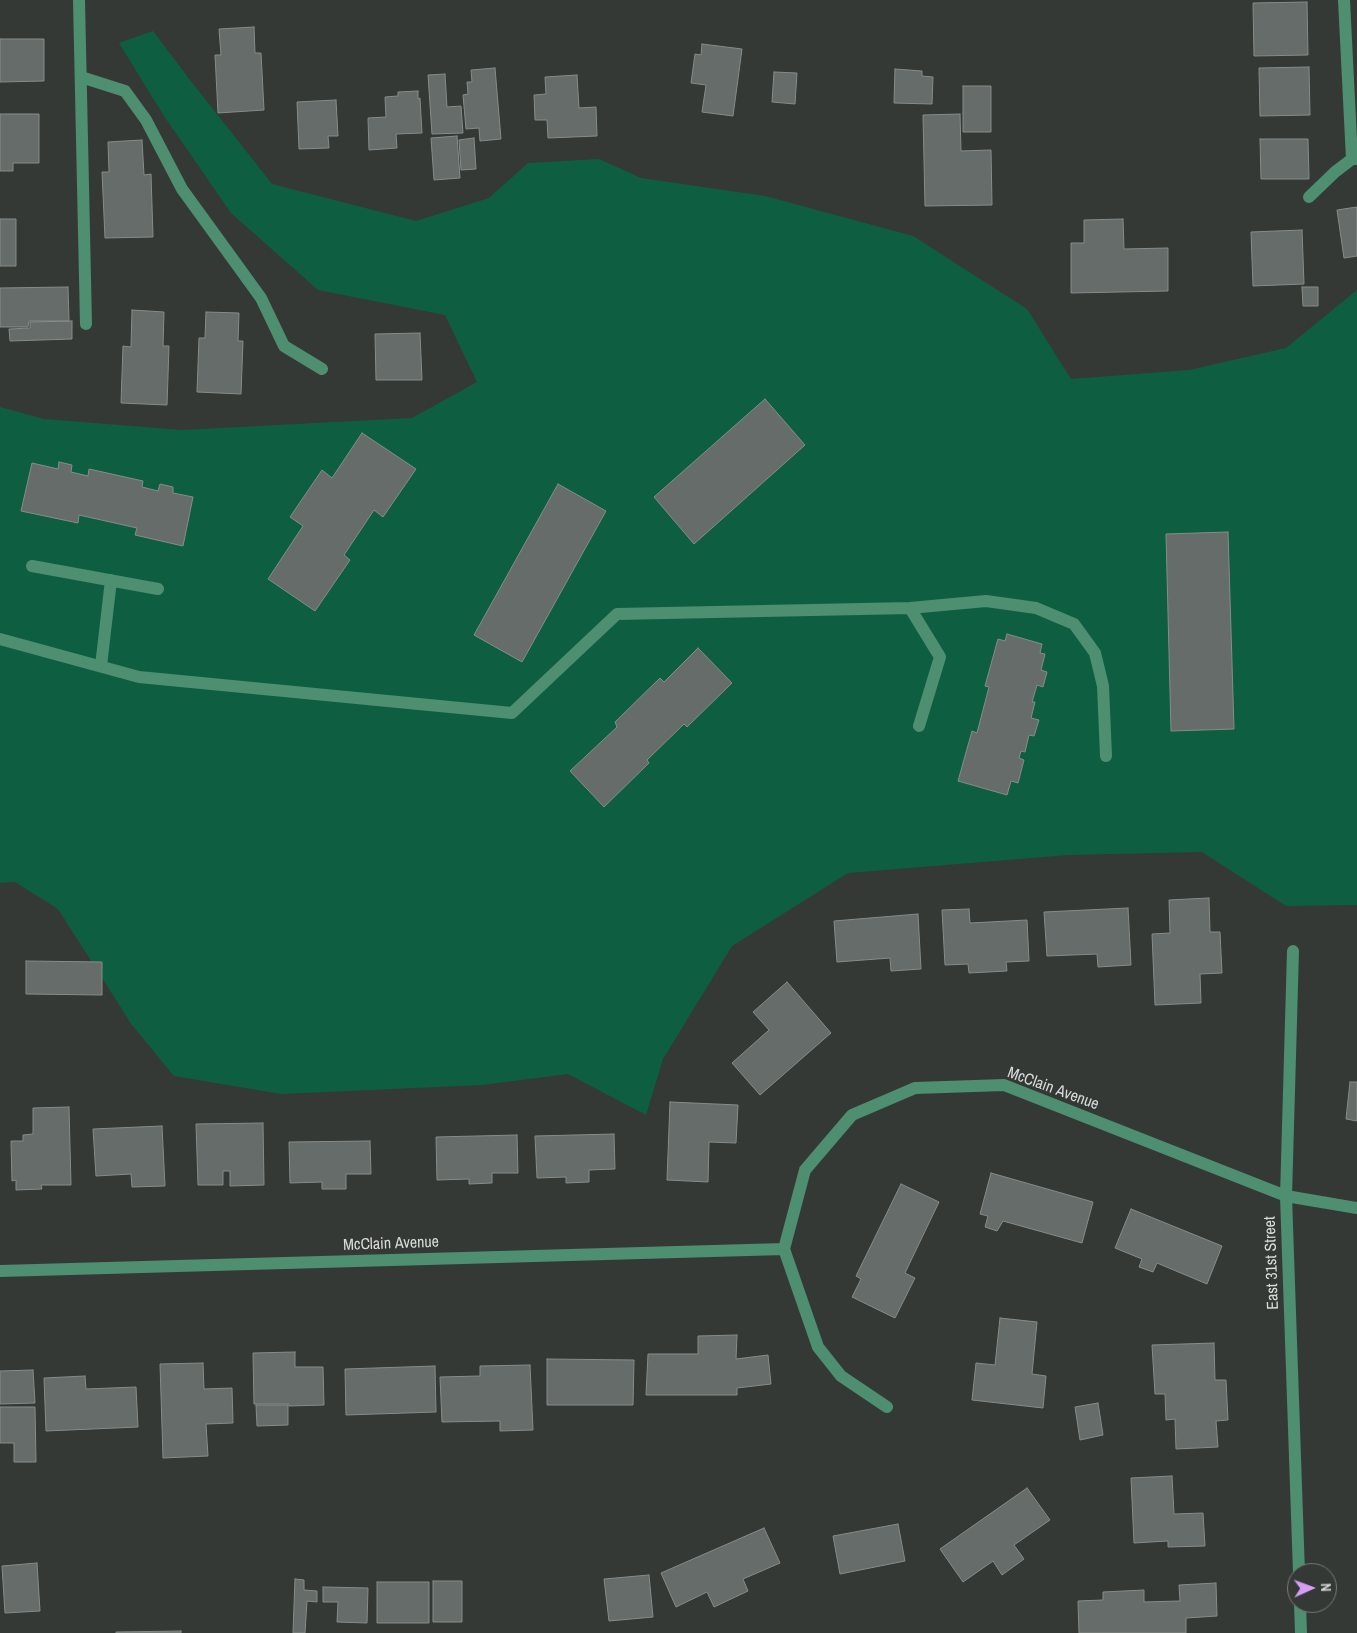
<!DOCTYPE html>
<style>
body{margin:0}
#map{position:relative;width:1357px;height:1633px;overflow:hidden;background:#343936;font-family:"Archivo Narrow",sans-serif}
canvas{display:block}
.north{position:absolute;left:1287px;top:1563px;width:50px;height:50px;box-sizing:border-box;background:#343936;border:1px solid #767a78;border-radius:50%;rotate:88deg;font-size:14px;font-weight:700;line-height:20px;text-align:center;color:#d8dbda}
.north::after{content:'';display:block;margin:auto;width:18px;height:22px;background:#d89bf8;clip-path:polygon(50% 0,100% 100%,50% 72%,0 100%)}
</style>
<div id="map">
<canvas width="1357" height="1633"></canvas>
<div class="north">N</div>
</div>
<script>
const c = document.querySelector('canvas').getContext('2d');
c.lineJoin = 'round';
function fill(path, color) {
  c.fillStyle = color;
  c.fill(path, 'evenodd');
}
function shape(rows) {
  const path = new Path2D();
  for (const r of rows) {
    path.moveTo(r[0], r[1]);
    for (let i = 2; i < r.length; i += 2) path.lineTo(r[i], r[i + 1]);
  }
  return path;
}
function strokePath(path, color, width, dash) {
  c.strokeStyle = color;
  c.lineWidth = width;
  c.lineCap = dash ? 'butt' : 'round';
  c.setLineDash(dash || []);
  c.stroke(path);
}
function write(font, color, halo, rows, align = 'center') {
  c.font = font + ' "Archivo Narrow",sans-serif';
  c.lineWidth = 4;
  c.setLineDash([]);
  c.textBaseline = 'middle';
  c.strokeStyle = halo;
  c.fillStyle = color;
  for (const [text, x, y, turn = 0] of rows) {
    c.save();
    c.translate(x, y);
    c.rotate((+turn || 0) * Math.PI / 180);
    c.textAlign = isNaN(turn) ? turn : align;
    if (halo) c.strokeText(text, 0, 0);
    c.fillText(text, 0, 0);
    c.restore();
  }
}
const green = shape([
 [153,31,190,80,272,184,416,221,489,198,528,163,599,159,641,178,765,196,913,236,1027,309,1071,379,1189,370,1286,348,1357,290,1357,905,1286,906,1202,852,1068,855,848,873,732,946,663,1059,646,1115,568,1074,482,1085,281,1094,174,1076,132,1025,58,909,15,882,0,883,0,407,44,419,182,430,412,418,477,382,445,315,318,290,231,213,164,116,119,43]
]);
const building = shape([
 [1307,2,1308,55,1254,56,1253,3,1307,2],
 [254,27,255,53,261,53,264,110,218,113,215,55,221,55,219,29,254,27],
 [0,39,44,39,44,81,0,82,0,39],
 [702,44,742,49,733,116,702,112,706,85,691,83,695,54,701,55,702,44],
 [1309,67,1310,115,1260,116,1259,68,1309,67],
 [495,68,501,139,480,141,479,128,466,129,463,95,468,94,467,82,472,82,471,70,495,68],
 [895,69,922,71,922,76,933,77,932,104,894,103,895,69],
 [774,72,797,73,795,104,772,102,774,72],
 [445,74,447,107,461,106,463,133,432,134,428,75,445,74],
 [577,75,579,108,596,107,597,136,548,138,547,120,535,120,534,95,546,94,545,77,577,75],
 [963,86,991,86,991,132,963,132,963,86],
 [418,91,418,99,420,98,422,133,396,134,397,148,369,150,368,118,386,117,385,97,398,96,398,92,418,91],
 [336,100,338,136,328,136,329,148,299,149,297,102,336,100],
 [0,114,39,114,39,163,13,163,13,171,0,171,0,114],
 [960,114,961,151,991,150,992,205,925,206,923,115,960,114],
 [457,136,460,178,434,180,431,138,457,136],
 [474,138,476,169,461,170,459,140,474,138],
 [1260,139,1308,139,1309,179,1261,179,1260,139],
 [142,140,144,175,151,174,153,237,105,238,102,172,109,172,108,142,142,140],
 [1357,207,1357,256,1344,258,1337,210,1357,207],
 [0,219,16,219,16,266,0,266,0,219],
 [1123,219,1124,249,1168,248,1168,291,1071,293,1071,243,1084,243,1084,220,1123,219],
 [1302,230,1304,284,1253,286,1251,232,1302,230],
 [68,287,69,321,29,321,28,327,0,327,0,288,68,287],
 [1302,287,1318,287,1318,306,1303,306,1302,287],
 [132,310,164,312,163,346,169,346,167,405,121,403,123,346,131,347,132,310],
 [206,312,239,313,238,341,243,341,241,394,197,392,199,338,205,338,206,312],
 [72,321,72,339,10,341,9,329,30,328,30,322,72,321],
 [420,333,422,380,376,380,375,334,420,333],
 [765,399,805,445,694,544,654,497,765,399],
 [362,433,416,469,383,517,374,510,344,555,350,560,315,611,268,579,303,526,290,517,322,470,332,478,362,433],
 [59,462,72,465,71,472,88,476,89,469,143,481,142,487,158,491,160,484,173,487,173,493,193,497,183,546,135,535,137,528,79,515,78,523,21,511,32,463,58,469,59,462],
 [558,484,606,511,522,662,474,635,558,484],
 [1228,532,1234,729,1171,731,1166,534,1228,532],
 [1007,634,1042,644,1040,653,1045,654,1041,670,1047,672,1043,687,1037,685,1032,702,1035,702,1031,718,1039,720,1034,736,1029,735,1025,752,1021,751,1019,758,1024,760,1018,783,1011,781,1007,795,958,781,972,731,977,733,989,687,985,686,998,639,1005,641,1007,634],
 [698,648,732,683,687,727,684,724,647,760,649,763,604,807,570,771,617,727,615,722,660,678,664,682,698,648],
 [1209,898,1210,932,1220,932,1222,973,1200,974,1201,1003,1155,1005,1152,934,1170,933,1169,900,1209,898],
 [1128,908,1131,965,1098,967,1097,954,1047,956,1044,912,1128,908],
 [969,909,970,923,1027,920,1029,961,1006,962,1007,971,969,973,968,964,945,965,942,910,969,909],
 [918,914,921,969,891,971,890,958,837,962,834,921,918,914],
 [26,961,102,962,102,995,26,994,26,961],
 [787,982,831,1033,760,1095,732,1063,769,1030,753,1012,787,982],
 [1350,1082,1357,1082,1357,1121,1346,1119,1350,1082],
 [670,1102,738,1105,736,1143,709,1142,708,1182,667,1180,670,1102],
 [69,1107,71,1185,41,1185,42,1189,16,1190,16,1180,12,1181,11,1141,23,1141,23,1135,33,1134,33,1108,69,1107],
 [263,1123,264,1185,230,1186,230,1171,223,1171,223,1185,198,1185,196,1124,263,1123],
 [162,1126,165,1186,132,1187,131,1174,96,1176,93,1129,162,1126],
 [614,1134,615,1169,589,1170,589,1182,566,1183,566,1177,537,1178,535,1136,614,1134],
 [517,1135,518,1173,492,1173,492,1183,469,1184,469,1179,437,1180,436,1137,517,1135],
 [370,1141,371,1174,346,1174,346,1189,322,1189,322,1182,290,1183,289,1142,370,1141],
 [991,1173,1093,1202,1082,1243,1003,1221,997,1231,985,1227,988,1216,980,1214,991,1173],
 [901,1184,939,1202,905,1273,915,1278,895,1318,852,1297,861,1279,856,1276,901,1184],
 [1131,1209,1222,1246,1207,1284,1157,1263,1153,1272,1139,1267,1142,1259,1115,1248,1131,1209],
 [1000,1318,1037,1322,1032,1374,1046,1376,1043,1408,972,1400,976,1363,995,1365,1000,1318],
 [737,1335,736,1359,768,1355,771,1384,737,1388,737,1395,646,1395,648,1354,698,1354,698,1336,737,1335],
 [1214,1343,1215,1380,1226,1380,1228,1420,1216,1421,1218,1447,1176,1449,1175,1419,1166,1420,1165,1394,1155,1394,1152,1345,1214,1343],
 [295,1352,295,1367,323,1367,324,1405,289,1406,289,1404,254,1404,253,1353,295,1352],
 [547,1359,634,1360,633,1405,547,1405,547,1359],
 [203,1363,204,1389,232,1388,233,1423,206,1424,208,1456,163,1458,160,1364,203,1363],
 [530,1365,533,1430,500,1431,500,1421,442,1422,440,1377,480,1376,480,1366,530,1365],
 [435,1366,436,1412,346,1415,345,1369,435,1366],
 [33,1370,35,1403,0,1404,0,1371,33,1370],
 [85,1376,86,1389,136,1387,138,1427,46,1431,44,1378,85,1376],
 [1098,1403,1103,1435,1080,1440,1075,1407,1098,1403],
 [256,1405,288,1405,288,1425,257,1426,256,1405],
 [0,1407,35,1407,36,1462,14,1462,14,1443,0,1443,0,1407],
 [1172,1476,1174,1514,1203,1513,1205,1546,1168,1547,1168,1541,1134,1543,1131,1478,1172,1476],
 [1027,1488,1050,1520,1014,1545,1024,1559,1002,1575,993,1561,963,1582,940,1549,1027,1488],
 [898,1524,905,1561,840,1574,833,1536,898,1524],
 [764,1528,780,1563,743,1579,748,1591,714,1607,707,1592,676,1607,661,1573,764,1528],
 [37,1563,40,1611,5,1613,2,1566,37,1563],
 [649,1575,653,1617,609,1621,604,1579,649,1575],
 [295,1579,304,1580,304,1590,317,1591,317,1602,307,1601,305,1633,293,1633,295,1579],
 [433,1581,462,1581,462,1622,433,1622,433,1581],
 [377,1582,429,1582,429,1623,377,1623,377,1582],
 [1216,1583,1217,1616,1186,1618,1186,1633,1079,1633,1078,1601,1103,1600,1103,1592,1144,1590,1144,1602,1180,1601,1179,1585,1216,1583],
 [323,1587,368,1588,367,1623,337,1622,338,1602,323,1602,323,1587],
 [181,1631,181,1633,116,1633,116,1632,181,1631]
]);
const minor = shape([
 [79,0,86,324],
 [1344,0,1352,159,1357,159],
 [81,77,125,91,146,120,182,189,261,298,284,346,322,369],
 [1309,197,1335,172,1352,159],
 [32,566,158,589],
 [910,608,940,657,919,726],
 [0,639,139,677,512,713,617,614,910,608,986,601,1036,608,1074,624,1095,653,1103,686,1106,756],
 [101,666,111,580],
 [1293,951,1286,1196,1299,1573],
 [784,1249,818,1347,841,1376,887,1407],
 [0,1271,784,1249,805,1170,852,1115,915,1088,1004,1085,1286,1196,1357,1208],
 [1300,1603,1301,1633]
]);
const streetNames = [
 ["McClain Avenue",1053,1089,20],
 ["McClain Avenue",391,1244,-2],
 ["East 31st Street",1272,1263,-92]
];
fill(green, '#0e5f42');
fill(building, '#666c69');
strokePath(building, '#868c89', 1);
strokePath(minor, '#4e8e71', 12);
write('16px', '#d8dbda', '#343936', streetNames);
</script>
